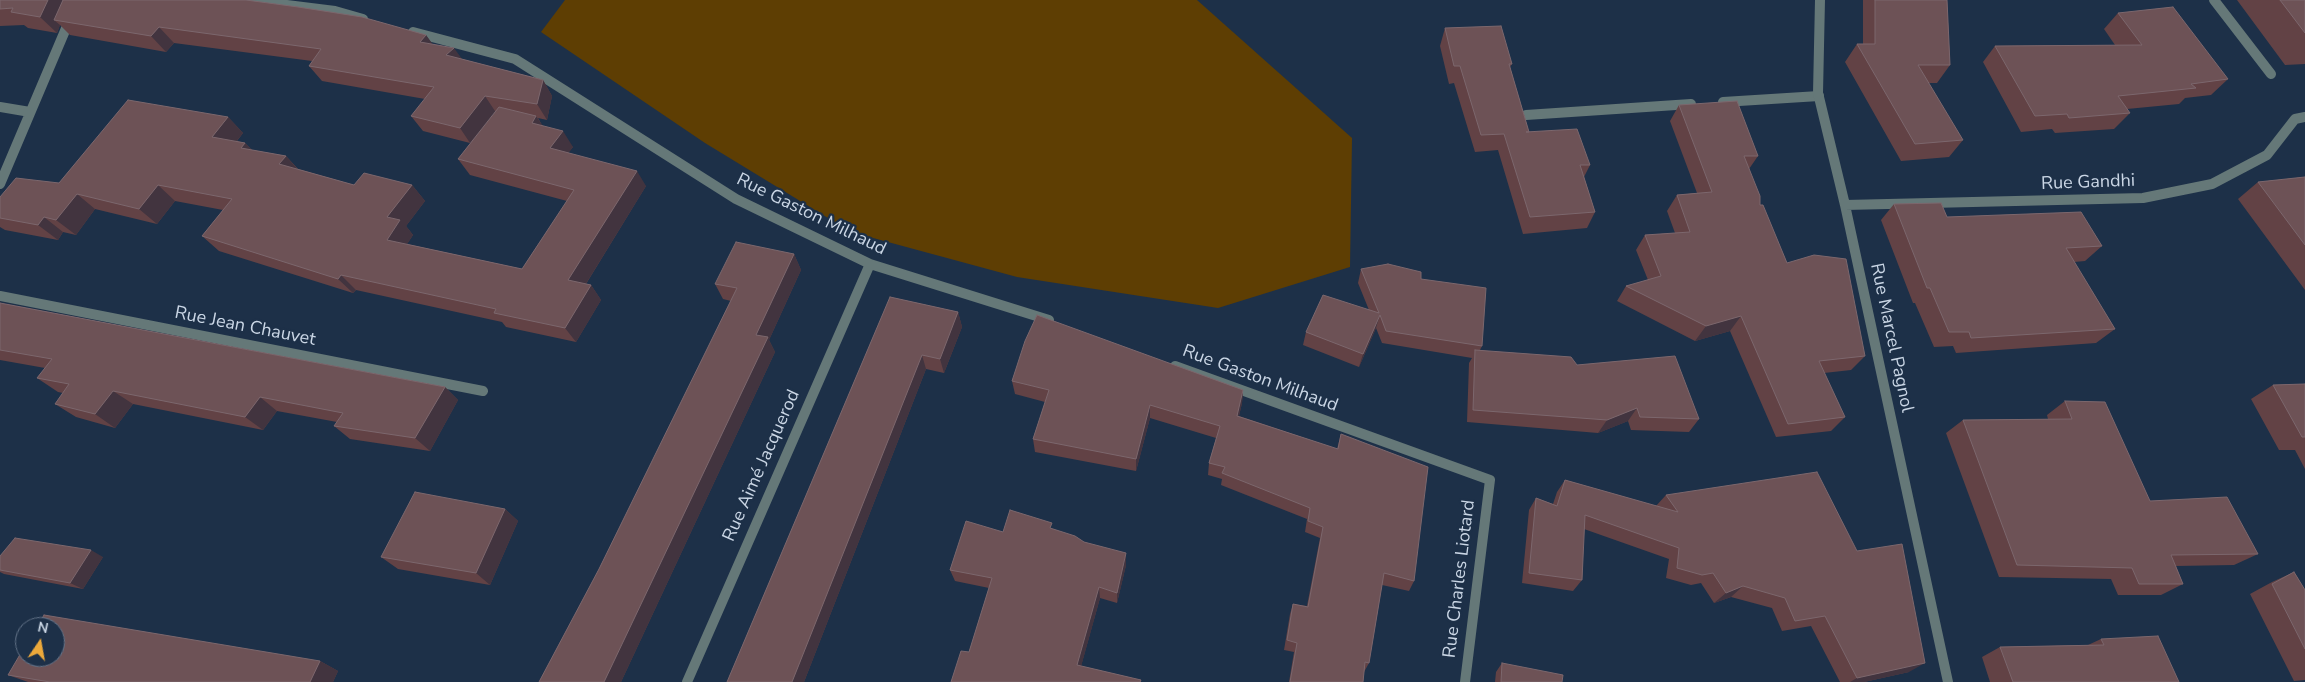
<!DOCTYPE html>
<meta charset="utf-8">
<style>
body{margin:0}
#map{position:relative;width:2305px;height:682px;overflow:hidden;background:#1d3048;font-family:"Nunito Sans",sans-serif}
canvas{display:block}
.north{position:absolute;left:15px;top:617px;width:50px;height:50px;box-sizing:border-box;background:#1d3048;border:1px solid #627287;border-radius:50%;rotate:12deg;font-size:14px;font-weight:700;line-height:20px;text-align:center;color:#cad6e5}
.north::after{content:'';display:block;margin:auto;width:18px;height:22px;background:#eca93b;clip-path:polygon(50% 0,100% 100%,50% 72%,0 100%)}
</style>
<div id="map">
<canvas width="2305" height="682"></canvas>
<div class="north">N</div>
</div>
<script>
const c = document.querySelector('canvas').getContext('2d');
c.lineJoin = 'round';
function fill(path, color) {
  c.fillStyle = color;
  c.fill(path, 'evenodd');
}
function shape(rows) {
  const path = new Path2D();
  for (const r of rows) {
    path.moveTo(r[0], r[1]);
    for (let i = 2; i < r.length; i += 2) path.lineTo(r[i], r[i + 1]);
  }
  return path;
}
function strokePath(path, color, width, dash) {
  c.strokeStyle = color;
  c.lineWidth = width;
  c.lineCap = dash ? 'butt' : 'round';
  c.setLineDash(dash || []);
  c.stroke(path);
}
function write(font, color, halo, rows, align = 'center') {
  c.font = font + ' "Nunito Sans",sans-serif';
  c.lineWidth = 4.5;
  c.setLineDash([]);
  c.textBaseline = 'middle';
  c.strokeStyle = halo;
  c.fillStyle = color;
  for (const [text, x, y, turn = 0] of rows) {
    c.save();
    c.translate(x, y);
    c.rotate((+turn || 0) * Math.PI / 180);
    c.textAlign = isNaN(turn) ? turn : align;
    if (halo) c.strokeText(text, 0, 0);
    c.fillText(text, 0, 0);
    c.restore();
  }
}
const green = shape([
 [565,0,1197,0,1352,138,1350,267,1218,308,1017,277,851,232,705,143,541,32]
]);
const service = shape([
 [2214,0,2271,74],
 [1723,102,1819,96],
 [1526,115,1691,104]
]);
const minor = shape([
 [247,0,335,11,363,19],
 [1820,0,1818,93,1845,205,1948,682],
 [413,32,515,59,736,199,870,264,1049,320],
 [0,107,30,112],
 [0,184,78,0],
 [1845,205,2143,198,2212,184,2267,155,2295,119,2305,117],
 [0,296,483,391],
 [1175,366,1490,480,1465,682],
 [687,682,870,264]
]);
const wall = shape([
 [0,0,426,35,432,44,462,59,543,80,552,96,547,120,538,118,542,125,573,147,568,153,646,186,586,284,591,285,601,300,576,342,506,327,502,322,356,290,353,293,219,251,202,236,223,210,175,201,157,224,95,209,76,235,63,232,58,240,5,230,0,227,0,197,59,183,228,117,243,133,237,141,245,143,252,150,286,156,298,169,354,185,412,185,425,201,406,226,413,235,407,244,522,269,567,201,470,175,458,159,496,111,495,111,470,143,423,131,411,116,425,99,322,81,309,66,312,61,174,43,166,52,70,35,60,25,57,33,28,28,24,25,0,26],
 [1863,0,1947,0,1950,65,1937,83,1928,83,1963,140,1949,157,1901,161,1845,62,1857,44,1863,44],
 [2237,0,2305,0,2305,64,2285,65],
 [2118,13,2228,79,2211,95,2185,98,2179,104,2127,109,2130,113,2114,129,2055,133,2052,129,2021,132,1983,62,1995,46,2115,45,2104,29],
 [1445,28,1512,64,1510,67,1529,132,1590,165,1584,177,1595,212,1587,228,1523,234,1498,150,1475,152,1454,83,1449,84,1440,46],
 [1679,105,1758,156,1749,169,1760,205,1787,263,1865,356,1851,370,1824,373,1845,417,1831,431,1776,437,1730,331,1695,341,1617,301,1626,286,1648,280,1636,250,1645,235,1675,233,1667,211,1677,195,1697,193,1670,121],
 [2305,177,2305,290,2238,199,2258,182],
 [1894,204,1947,217,2102,246,2085,261,2074,262,2115,329,2096,343,1956,353,1953,346,1934,347,1915,303,1913,303,1881,220],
 [794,254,801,270,769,340,775,352,621,682,539,682,599,569,731,301,723,299,715,284],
 [1361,269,1421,279,1482,346,1480,350,1577,365,1699,419,1689,432,1631,430,1628,421,1598,433,1467,422,1469,363,1472,358,1382,343,1376,328,1359,367,1303,345,1306,332,1369,310,1358,283],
 [890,297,958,312,962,327,944,373,926,369,804,682,727,682],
 [0,303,445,387,458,400,430,451,350,439,334,426,337,422,277,411,263,430,133,404,115,428,76,417,55,404,63,393,58,392,37,378,45,368,0,360],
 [1012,381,1243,390,1242,403,1239,416,1337,449,1341,434,1414,581,1409,591,1382,585,1369,663,1364,672,1363,682,1289,682,1294,652,1284,650,1290,614,1293,604,1307,606,1320,538,1305,532,1307,519,1221,485,1222,479,1208,475,1209,463,1216,438,1150,418,1136,471,1035,452,1033,439,1045,402,1015,394],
 [2305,384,2305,469,2295,450,2279,450,2251,399,2273,385],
 [2065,401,2150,501,2258,554,2234,565,2176,566,2183,584,2161,595,2118,595,2111,579,1999,577,1946,433,1963,420,2048,419,2047,415],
 [1565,480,1656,506,1666,495,1909,672,1864,682,1840,682,1811,626,1782,631,1772,608,1731,597,1714,603,1701,583,1691,585,1666,578,1669,559,1584,529,1582,580,1573,591,1522,583,1529,510,1536,498,1553,504,1557,492],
 [505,509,518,521,490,585,398,569,381,557],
 [1053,529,1084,542,1126,565,1117,603,1100,598,1081,666,1141,680,1141,682,951,682,969,652,989,588,955,581,950,570,1003,532],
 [0,556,103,557,83,589,4,574,0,572],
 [2294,572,2305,590,2305,680,2294,681,2250,594,2272,582],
 [2101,639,2179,682,1990,682,1982,657,2000,647,2088,645],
 [320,661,338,671,333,682,28,682,8,675],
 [1502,663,1562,682,1495,682,1496,672]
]);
const shadedWall = shape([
 [48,0,71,0,54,20,60,25,57,33,40,17],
 [159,27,174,43,166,52,151,36],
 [426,35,437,50,420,42],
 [454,48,465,63,446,55],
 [543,80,552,96,547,120,537,104],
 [485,96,495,111,470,143,460,128],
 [536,116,547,132,532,123],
 [228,117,243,133,227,153,212,137],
 [563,131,573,147,560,164,550,148],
 [245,143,260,159,241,148],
 [286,156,300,172,279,164],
 [637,171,646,186,579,295,568,280],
 [158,185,175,201,157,224,139,209],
 [412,185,425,201,406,226,413,235,400,255,387,240,387,217],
 [77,194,95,209,76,235,56,220],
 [44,217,63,232,58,240,38,225],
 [794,254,801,270,769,340,775,352,621,682,604,682,756,335],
 [341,275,356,290,353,293,338,279],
 [591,285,601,300,576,342,565,328],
 [958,312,962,327,944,373,940,359],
 [1380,315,1376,328,1359,367,1363,354],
 [1741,316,1730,331,1695,341,1706,326],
 [922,355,926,369,804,682,792,682],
 [445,387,458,400,430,451,415,438],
 [1243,390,1242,403,1236,428,1237,416],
 [113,391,133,404,115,428,95,414],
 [260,397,277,411,263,430,245,417],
 [1150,405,1150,418,1136,471,1136,459],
 [1637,408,1628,421,1598,433,1607,420],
 [505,509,518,521,490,585,476,573],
 [91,550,103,557,83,589,70,583],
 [1126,553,1126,565,1117,603,1117,593],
 [1743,586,1731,597,1714,603,1726,593],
 [1099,587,1100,598,1079,674,1077,665],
 [320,661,338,671,333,682,310,682],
 [1925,663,1909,672,1864,682,1850,682,1857,678]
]);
const building = shape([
 [0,0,48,0,40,17,11,12,13,8,0,9,0,0],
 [63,0,246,0,298,7,362,17,426,35,420,42,454,48,446,55,543,80,537,104,485,96,460,128,411,116,434,87,309,66,321,49,159,27,151,36,54,20,63,0],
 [1875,0,1947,0,1950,65,1918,65,1963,140,1915,144,1857,44,1875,44,1875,0],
 [2280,0,2305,0,2305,33,2280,0],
 [2173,7,2228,79,2191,84,2196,88,2118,96,2130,113,2069,118,2067,114,2035,116,1995,46,2142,45,2118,13,2173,7],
 [1501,26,1512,64,1509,64,1529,132,1526,132,1577,129,1590,165,1580,165,1595,212,1530,217,1504,134,1481,135,1460,66,1454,66,1445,28,1501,26],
 [128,100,228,117,212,137,245,143,241,148,286,156,279,164,354,185,364,173,412,185,387,217,400,220,387,240,522,269,574,190,458,159,499,107,536,116,532,123,563,131,550,148,637,171,568,280,591,285,565,328,494,313,496,309,341,275,338,279,202,236,232,199,158,185,139,209,77,194,56,220,44,217,38,225,0,218,0,197,16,178,59,183,128,100],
 [1737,101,1758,156,1744,156,1760,196,1760,205,1763,205,1787,263,1814,255,1846,259,1865,356,1819,361,1845,417,1788,424,1741,316,1706,326,1626,286,1661,276,1645,235,1690,232,1677,195,1712,192,1679,105,1737,101],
 [2305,177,2305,245,2258,182,2305,177],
 [1941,203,1947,217,2081,212,2102,246,2066,248,2115,329,1971,338,1969,332,1949,332,1930,288,1927,288,1894,204,1941,203],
 [736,242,794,254,756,335,768,337,604,682,539,682,599,569,737,288,715,284,736,242],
 [1388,264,1421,272,1421,279,1486,288,1482,346,1386,331,1380,315,1363,354,1306,332,1323,295,1379,313,1361,269,1388,264],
 [890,297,958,312,940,359,922,355,792,682,727,682,890,297],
 [0,303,445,387,415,438,334,426,343,413,260,397,245,417,113,391,95,414,55,404,69,384,37,378,52,359,0,350,0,303],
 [1037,315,1243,390,1237,416,1338,449,1341,434,1428,467,1414,581,1384,573,1369,663,1365,662,1363,682,1290,682,1297,643,1287,640,1293,604,1308,607,1323,527,1308,521,1310,508,1222,473,1225,467,1209,463,1220,426,1150,405,1136,459,1033,439,1049,390,1012,381,1025,341,1037,315],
 [1475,350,1571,357,1577,365,1675,356,1699,419,1640,417,1637,408,1607,420,1473,410,1475,350],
 [2305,384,2305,437,2302,437,2273,385,2305,384],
 [2065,401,2105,402,2150,501,2227,497,2258,554,2171,555,2183,584,2139,584,2132,568,2017,565,1963,420,2072,419,2065,401],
 [1817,472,1857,551,1902,544,1925,663,1857,678,1825,616,1795,621,1785,598,1743,586,1726,593,1713,573,1702,575,1677,568,1679,548,1585,515,1582,580,1529,573,1536,498,1557,506,1565,480,1678,512,1666,495,1817,472],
 [415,492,505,509,476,573,381,557,415,492],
 [1010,510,1052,523,1050,528,1075,536,1084,542,1126,553,1117,593,1099,587,1077,665,1141,680,1140,682,951,682,961,651,969,652,992,578,950,570,966,521,1003,532,1010,510],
 [15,538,91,550,70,583,0,570,0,556,15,538],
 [2294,572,2305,590,2305,649,2272,584,2294,572],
 [44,615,320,661,310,682,50,682,8,675,25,646,25,657,55,657,55,627,37,627,44,615],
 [2158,636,2179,682,2013,682,2000,647,2104,645,2101,639,2158,636],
 [1502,663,1563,675,1562,682,1501,682,1502,663]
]);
const streetNames = [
 ["Rue Gandhi",2088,183,-2],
 ["Rue Gaston Milhaud",811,215,26],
 ["Rue Jean Chauvet",245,327,11],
 ["Rue Marcel Pagnol",1891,338,78],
 ["Rue Gaston Milhaud",1260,379,20],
 ["Rue Aimé Jacquerod",762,466,-66],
 ["Rue Charles Liotard",1460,579,-83]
];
fill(green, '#5e3e03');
strokePath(service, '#657878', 10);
strokePath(minor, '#657878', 10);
fill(wall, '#624245');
fill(shadedWall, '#42343f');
fill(building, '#6d5256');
strokePath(building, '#7c676d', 1);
write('18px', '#cad6e5', '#1d3048', streetNames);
</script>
